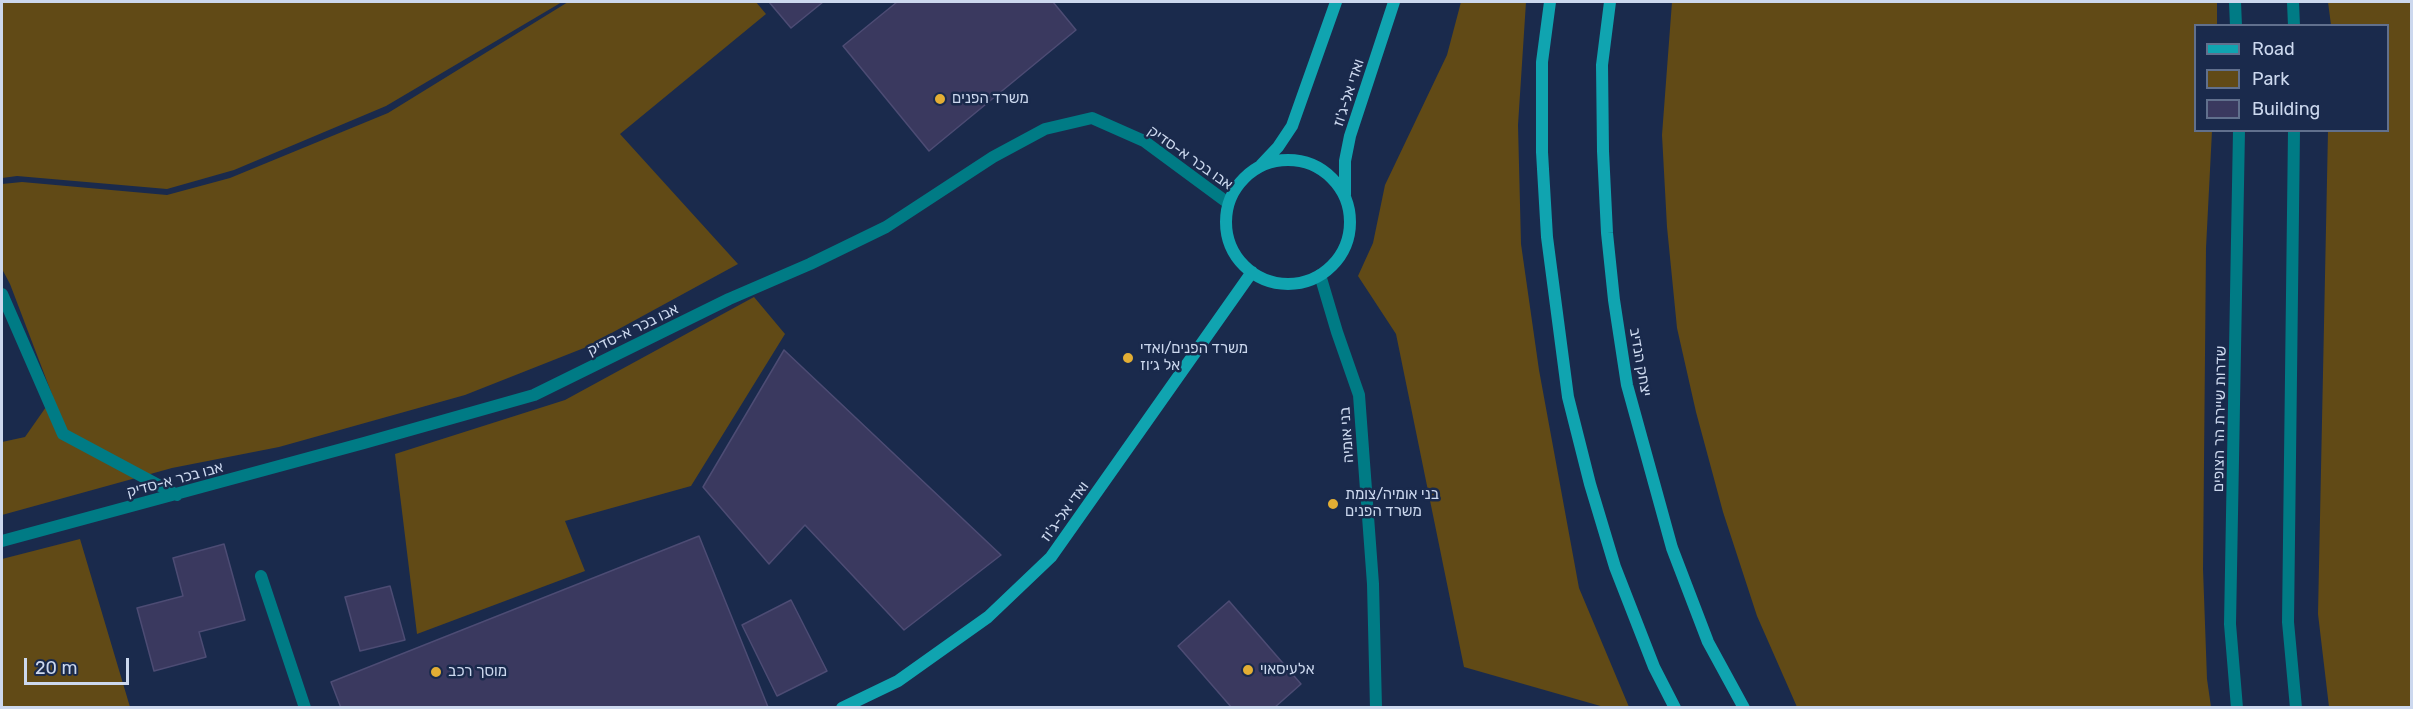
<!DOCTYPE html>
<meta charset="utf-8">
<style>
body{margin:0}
#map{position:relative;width:2413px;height:709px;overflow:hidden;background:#1a2a4c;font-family:Rubik,sans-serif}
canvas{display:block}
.frame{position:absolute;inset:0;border:3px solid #ccd8ee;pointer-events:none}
.legend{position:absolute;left:2194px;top:24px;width:195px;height:108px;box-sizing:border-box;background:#1a2a4c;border:2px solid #61708d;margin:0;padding:8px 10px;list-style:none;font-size:18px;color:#ccd8ee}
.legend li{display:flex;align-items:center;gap:12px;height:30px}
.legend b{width:30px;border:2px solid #61708d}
.scale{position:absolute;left:24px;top:658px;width:105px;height:27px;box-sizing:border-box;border:3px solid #ccd8ee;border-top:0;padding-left:8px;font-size:18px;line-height:21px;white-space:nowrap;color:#ccd8ee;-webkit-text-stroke:4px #1a2a4c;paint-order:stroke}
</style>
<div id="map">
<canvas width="2413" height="709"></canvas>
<div class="frame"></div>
<ul class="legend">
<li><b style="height:8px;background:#10a4b0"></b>Road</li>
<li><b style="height:16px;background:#614a16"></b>Park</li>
<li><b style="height:16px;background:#3a395f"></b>Building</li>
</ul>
<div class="scale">20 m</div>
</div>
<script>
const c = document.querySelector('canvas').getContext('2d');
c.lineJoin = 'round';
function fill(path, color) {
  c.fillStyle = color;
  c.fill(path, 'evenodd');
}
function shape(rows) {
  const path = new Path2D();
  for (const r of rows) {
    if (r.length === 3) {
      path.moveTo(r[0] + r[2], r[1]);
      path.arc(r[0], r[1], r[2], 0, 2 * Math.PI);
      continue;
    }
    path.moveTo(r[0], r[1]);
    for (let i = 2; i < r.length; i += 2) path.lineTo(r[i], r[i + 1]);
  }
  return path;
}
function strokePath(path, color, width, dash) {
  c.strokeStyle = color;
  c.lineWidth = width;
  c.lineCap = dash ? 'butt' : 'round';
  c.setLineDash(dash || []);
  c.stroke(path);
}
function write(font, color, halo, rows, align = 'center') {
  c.font = font + ' Rubik,"Noto Sans Hebrew",sans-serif';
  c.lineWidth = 5;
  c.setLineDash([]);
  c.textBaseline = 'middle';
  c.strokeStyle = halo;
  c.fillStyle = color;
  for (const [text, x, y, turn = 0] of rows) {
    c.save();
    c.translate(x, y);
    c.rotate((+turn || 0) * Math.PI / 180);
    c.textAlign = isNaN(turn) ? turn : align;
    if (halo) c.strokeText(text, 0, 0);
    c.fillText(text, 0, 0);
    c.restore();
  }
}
const green = shape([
 [2,2,562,2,386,106,234,170,167,189,17,176,2,178],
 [568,2,756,2,766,14,620,134,738,264,584,348,465,395,279,447,172,468,2,515,2,442,25,437,53,397,10,284,2,269,2,184,22,182,167,195,230,178,388,113],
 [1461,2,1526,2,1518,125,1521,244,1539,370,1579,588,1629,707,1604,707,1464,667,1396,334,1358,276,1373,243,1385,185,1447,55],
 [1672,2,2217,2,2217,25,2196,26,2196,130,2212,131,2206,248,2203,569,2207,679,2211,707,1797,707,1757,616,1723,512,1696,412,1677,328,1667,227,1662,135],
 [2328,2,2411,2,2411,707,2329,707,2318,614,2328,131,2388,130,2388,26,2331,25],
 [754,297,785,334,691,486,565,521,585,571,417,634,395,454,565,400],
 [80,539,130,707,2,707,2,559]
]);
const building = shape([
 [769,2,823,2,791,28,769,2],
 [897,2,1053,2,1076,30,929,151,843,46,897,2],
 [784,350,1001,555,904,630,805,525,769,564,703,487,784,350],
 [699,536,768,707,341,708,331,682,699,536],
 [224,544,245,620,199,632,206,657,154,671,137,608,183,596,173,558,224,544],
 [390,586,405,640,360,651,345,597,390,586],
 [791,600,827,671,777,696,742,625,791,600],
 [1229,601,1301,684,1274,708,1232,708,1178,646,1229,601]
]);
const minor = shape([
 [1320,275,1337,332,1359,395,1373,584,1376,708],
 [2,294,63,434,177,495],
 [2,541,364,443,534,395,729,299,810,264,886,227,993,157,1045,129,1092,118,1144,141,1228,203],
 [261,576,305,708]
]);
const tertiary = shape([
 [2235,2,2236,26],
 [2293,2,2294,26],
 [2294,130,2288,622,2296,708],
 [2237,708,2230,624,2239,130]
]);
const secondary = shape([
 [1550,2,1542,62,1542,152,1547,237,1568,397,1590,484,1615,567,1654,667,1675,708],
 [1610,2,1602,65,1603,151,1607,233,1614,300,1627,385,1672,548,1708,642,1744,708],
 [1288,222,62],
 [1261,165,1278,147,1292,126,1336,2],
 [1345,195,1345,161,1350,136,1394,2],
 [842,708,898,681,988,617,1051,557,1252,272]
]);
const markers = [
 [940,99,6,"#e3ae34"],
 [1128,358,6,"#e3ae34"],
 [1333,504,6,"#e3ae34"],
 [1248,670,6,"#e3ae34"],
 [436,672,6,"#e3ae34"]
];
const streetNames = [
 ["ואדי אל-ג'וז",1349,93,-72],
 ["אבו בכר א-סדיק",1190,158,35],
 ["אבו בכר א-סדיק",633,330,-26],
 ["יצחק הנדיב",1640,362,80],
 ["שדרות שיירת הר הצופים",2220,419,-89],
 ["בני אומיה",1347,435,-94],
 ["אבו בכר א-סדיק",175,480,-15],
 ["ואדי אל-ג'וז",1065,512,-54]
];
const poiNames = [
 ["משרד הפנים",952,99],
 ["משרד הפנים/ואדי",1140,349],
 ["אל ג׳וז",1140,366],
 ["בני אומיה/צומת",1345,495],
 ["משרד הפנים",1345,512],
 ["אלעיסאוי",1260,670],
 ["מוסך רכב",448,672]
];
fill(green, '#614a16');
fill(building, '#3a395f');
strokePath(building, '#4d4c74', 1.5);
strokePath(minor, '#007b85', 12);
strokePath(tertiary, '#007b85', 12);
strokePath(secondary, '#10a4b0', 12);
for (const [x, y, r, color] of markers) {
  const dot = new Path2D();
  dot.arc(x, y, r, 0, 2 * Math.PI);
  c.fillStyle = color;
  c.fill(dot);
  strokePath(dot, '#1a2a4c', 2);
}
write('15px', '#ccd8ee', '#1a2a4c', streetNames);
write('15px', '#ccd8ee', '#1a2a4c', poiNames, 'left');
</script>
